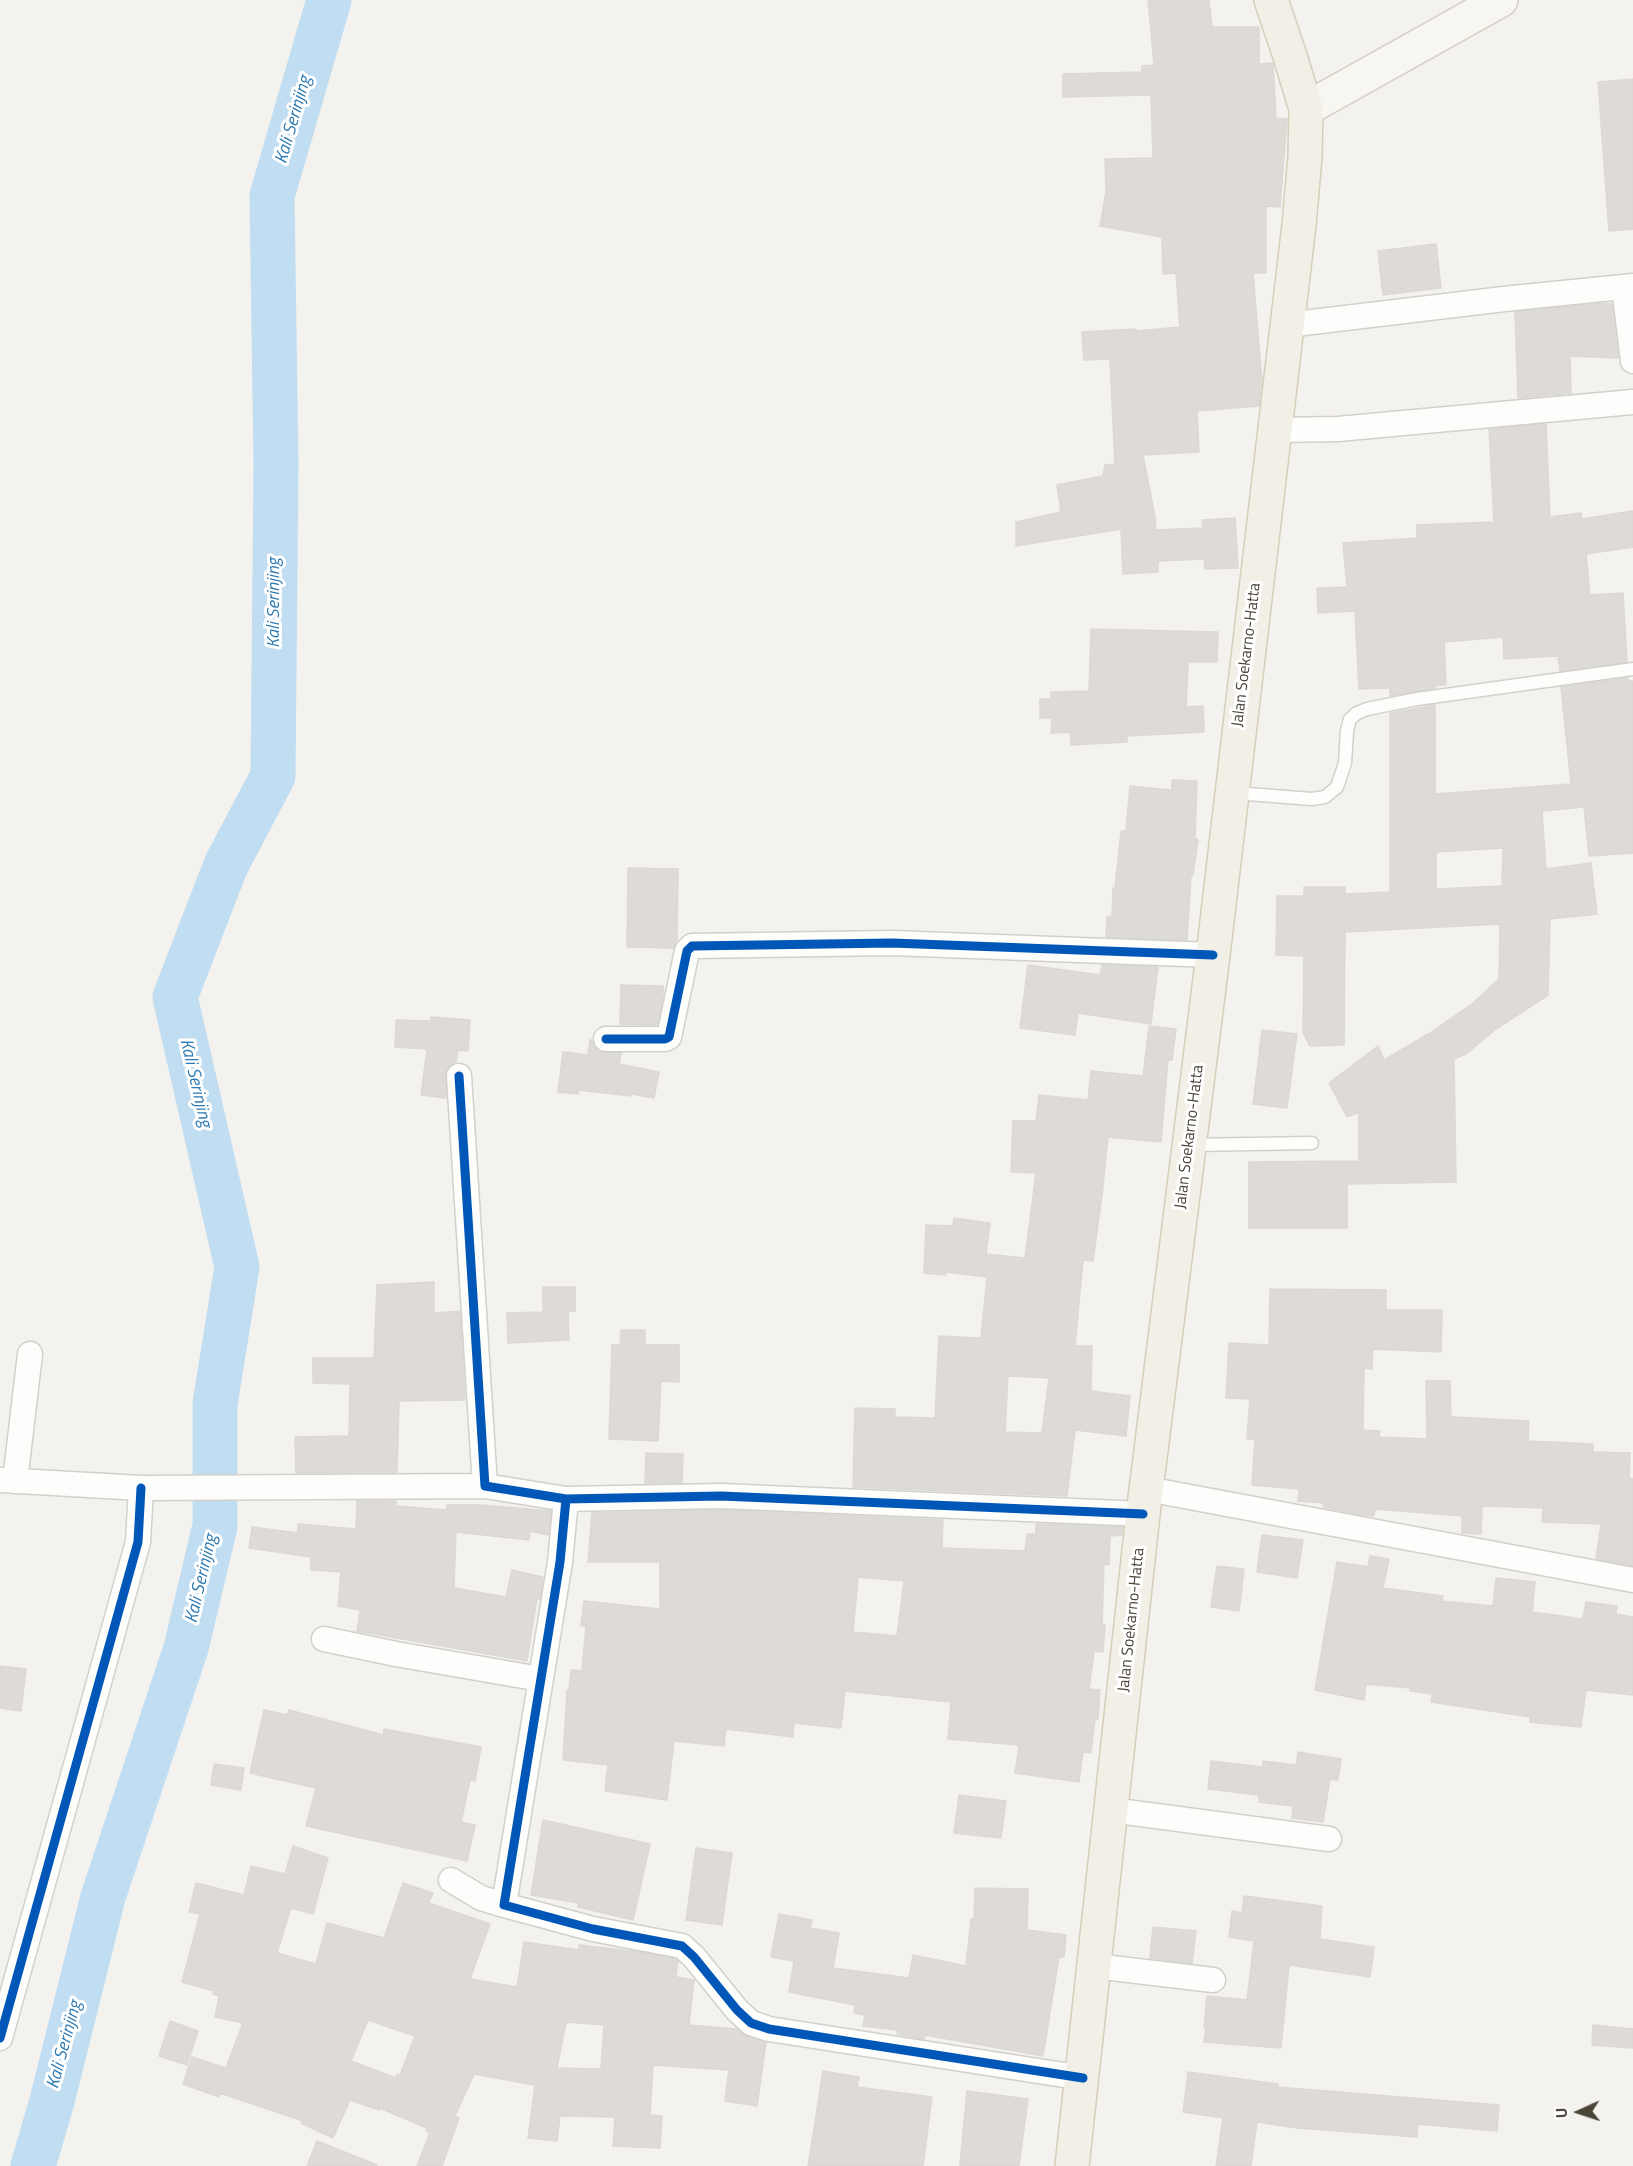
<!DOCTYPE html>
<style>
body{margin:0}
#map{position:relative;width:1633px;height:2166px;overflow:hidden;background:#f4f2ee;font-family:"Titillium Web",sans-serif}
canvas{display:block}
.north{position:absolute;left:1549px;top:2082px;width:60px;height:60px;-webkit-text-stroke:4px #fff;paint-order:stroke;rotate:267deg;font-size:16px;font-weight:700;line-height:24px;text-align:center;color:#4b4439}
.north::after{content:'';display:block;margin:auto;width:21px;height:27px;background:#4b4439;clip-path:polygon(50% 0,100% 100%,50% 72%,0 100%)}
</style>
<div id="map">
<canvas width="1633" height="2166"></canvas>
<div class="north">U</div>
</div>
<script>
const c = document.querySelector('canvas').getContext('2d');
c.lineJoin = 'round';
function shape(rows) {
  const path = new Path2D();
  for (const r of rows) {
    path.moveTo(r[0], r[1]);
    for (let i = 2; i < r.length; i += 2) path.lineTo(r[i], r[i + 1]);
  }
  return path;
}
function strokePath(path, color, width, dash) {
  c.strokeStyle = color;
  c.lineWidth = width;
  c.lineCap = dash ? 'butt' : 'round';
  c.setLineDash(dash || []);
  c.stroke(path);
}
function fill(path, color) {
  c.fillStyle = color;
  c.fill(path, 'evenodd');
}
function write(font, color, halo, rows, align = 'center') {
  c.font = font + ' "Titillium Web",sans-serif';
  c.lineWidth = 6;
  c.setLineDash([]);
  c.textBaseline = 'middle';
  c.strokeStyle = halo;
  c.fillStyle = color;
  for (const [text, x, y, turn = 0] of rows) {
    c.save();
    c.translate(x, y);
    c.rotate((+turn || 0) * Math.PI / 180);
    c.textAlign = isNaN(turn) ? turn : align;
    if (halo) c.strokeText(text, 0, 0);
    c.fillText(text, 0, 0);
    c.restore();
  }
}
const river = shape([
 [33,2166,52,2101,103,1897,186,1648,215,1526,215,1404,237,1267,175,997,226,865,273,776,276,465,272,196,329,0]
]);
const building = shape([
 [1148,0,1209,0,1212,27,1259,27,1259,64,1273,63,1276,118,1287,119,1280,207,1266,206,1266,273,1253,273,1262,381,1259,406,1197,411,1199,452,1143,455,1155,517,1156,530,1203,528,1202,520,1235,518,1238,568,1205,569,1204,559,1158,561,1158,572,1123,574,1121,529,1016,546,1016,522,1061,512,1057,485,1103,476,1105,465,1115,464,1110,359,1084,360,1082,332,1136,329,1136,331,1180,327,1176,273,1163,274,1162,237,1100,226,1106,192,1105,159,1153,158,1151,95,1063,97,1063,74,1142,72,1142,66,1154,65,1148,0],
 [1633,79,1633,229,1609,231,1598,82,1633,79],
 [1436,244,1441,288,1383,295,1378,251,1436,244],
 [1603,303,1612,304,1618,358,1570,356,1571,393,1518,398,1515,312,1603,303],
 [1546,424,1550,517,1581,513,1582,519,1633,511,1633,547,1586,554,1590,595,1623,593,1627,662,1560,671,1558,656,1504,659,1503,637,1444,642,1446,685,1435,685,1435,688,1390,696,1390,688,1359,689,1355,611,1318,613,1317,588,1347,587,1343,543,1417,538,1417,525,1494,522,1489,429,1546,424],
 [1091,629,1218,632,1217,662,1188,662,1186,707,1203,706,1204,732,1127,736,1127,742,1071,745,1070,732,1051,733,1052,718,1040,718,1040,699,1051,699,1051,692,1089,691,1091,629],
 [1628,678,1628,681,1633,681,1633,853,1589,856,1584,807,1542,811,1546,869,1591,863,1597,914,1550,919,1548,995,1496,1029,1466,1054,1454,1059,1456,1182,1347,1184,1347,1228,1249,1228,1249,1162,1359,1161,1359,1112,1347,1117,1329,1083,1378,1046,1384,1060,1430,1033,1472,1004,1499,979,1500,924,1345,932,1344,1045,1310,1046,1303,1033,1304,956,1276,955,1277,896,1304,896,1304,887,1345,887,1345,894,1390,892,1390,713,1435,705,1435,794,1571,784,1561,687,1628,678],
 [1503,848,1502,886,1436,889,1436,852,1503,848],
 [1172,780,1197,781,1195,839,1198,840,1193,875,1191,874,1187,940,1106,937,1107,917,1112,917,1113,888,1115,888,1121,831,1126,831,1130,786,1172,790,1172,780],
 [628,868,678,869,677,940,673,948,627,947,628,868],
 [1028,965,1100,975,1102,965,1158,967,1151,1024,1078,1013,1075,1035,1020,1028,1028,965],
 [621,985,663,986,663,998,657,1025,620,1024,621,985],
 [431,1017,470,1020,468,1051,458,1050,456,1062,451,1065,446,1070,446,1098,421,1095,427,1049,395,1047,396,1020,431,1021,431,1017],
 [1149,1026,1176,1029,1172,1060,1168,1060,1161,1142,1108,1137,1102,1195,1093,1261,1083,1260,1075,1346,1092,1346,1091,1391,1130,1396,1126,1436,1075,1430,1067,1496,853,1487,855,1408,895,1409,895,1417,935,1418,939,1336,981,1338,987,1277,946,1272,946,1275,924,1273,926,1225,953,1226,954,1218,990,1223,986,1254,1025,1258,1036,1173,1011,1172,1013,1121,1036,1121,1039,1095,1088,1100,1091,1071,1143,1076,1149,1026],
 [1008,1376,1049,1378,1042,1433,1005,1432,1008,1376],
 [1262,1030,1297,1034,1287,1108,1253,1104,1262,1030],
 [590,1039,599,1052,621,1053,619,1064,659,1072,654,1098,631,1094,631,1096,579,1090,578,1094,558,1092,563,1052,588,1055,590,1039],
 [434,1282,434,1313,460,1311,465,1400,399,1401,397,1472,296,1473,295,1437,349,1436,350,1384,313,1383,313,1358,374,1358,377,1285,434,1282],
 [543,1287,575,1287,575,1311,568,1311,569,1340,508,1343,507,1313,543,1312,543,1287],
 [1270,1289,1386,1290,1386,1310,1442,1310,1441,1352,1373,1349,1372,1369,1364,1368,1363,1430,1380,1431,1379,1437,1427,1439,1426,1381,1450,1381,1451,1417,1529,1421,1528,1441,1593,1444,1593,1452,1630,1453,1629,1478,1633,1479,1633,1566,1596,1559,1601,1524,1542,1522,1543,1508,1482,1506,1481,1534,1462,1533,1462,1516,1375,1509,1374,1516,1364,1515,1323,1507,1324,1503,1298,1501,1299,1489,1252,1485,1255,1439,1247,1439,1250,1399,1226,1398,1229,1343,1269,1345,1270,1289],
 [621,1330,645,1330,645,1345,679,1345,679,1382,661,1381,658,1441,609,1439,612,1345,620,1345,621,1330],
 [646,1453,683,1454,682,1483,645,1483,646,1453],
 [357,1501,396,1501,396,1506,447,1510,447,1505,481,1505,551,1511,548,1535,530,1531,529,1540,456,1532,454,1588,506,1597,512,1570,543,1577,540,1599,537,1598,527,1661,357,1631,360,1610,338,1606,341,1572,311,1570,311,1557,249,1548,252,1527,298,1533,298,1524,356,1529,357,1501],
 [721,1510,943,1520,942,1548,1025,1551,1027,1534,1036,1534,1036,1524,1123,1527,1122,1535,1110,1536,1109,1565,1104,1564,1102,1624,1105,1625,1103,1652,1094,1651,1089,1689,1100,1690,1098,1719,1095,1719,1091,1753,1083,1752,1079,1782,1015,1773,1019,1745,948,1739,951,1702,845,1691,841,1728,794,1723,793,1737,726,1729,724,1746,674,1741,667,1800,605,1791,608,1765,563,1760,567,1690,569,1690,571,1670,582,1671,586,1626,581,1626,584,1601,660,1609,660,1562,588,1562,592,1513,721,1510],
 [858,1577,904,1581,897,1636,853,1632,858,1577],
 [1262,1535,1303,1540,1297,1578,1257,1572,1262,1535],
 [1370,1556,1389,1559,1383,1588,1443,1596,1442,1601,1493,1606,1496,1578,1535,1582,1532,1612,1583,1619,1586,1602,1617,1606,1616,1614,1633,1617,1633,1695,1586,1690,1581,1727,1530,1722,1530,1717,1431,1702,1432,1694,1410,1691,1410,1688,1366,1684,1364,1700,1315,1690,1337,1562,1368,1567,1370,1556],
 [1217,1566,1244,1569,1239,1611,1211,1607,1217,1566],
 [0,1666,26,1669,21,1711,0,1708,0,1666],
 [264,1710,287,1715,289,1710,383,1735,384,1729,481,1747,475,1781,470,1780,461,1822,475,1825,467,1861,306,1826,316,1788,250,1773,264,1710],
 [1298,1752,1341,1759,1338,1780,1330,1779,1323,1822,1292,1818,1293,1806,1259,1802,1259,1795,1208,1789,1211,1761,1263,1767,1263,1761,1296,1765,1298,1752],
 [214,1764,244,1768,241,1790,211,1785,214,1764],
 [959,1795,1006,1801,1001,1838,954,1833,959,1795],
 [543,1820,650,1844,633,1920,578,1907,579,1903,531,1895,543,1820],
 [293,1846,328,1858,313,1914,291,1908,277,1953,316,1964,327,1923,384,1938,403,1883,433,1893,429,1903,490,1924,470,1979,517,1987,524,1942,579,1950,579,1945,640,1952,675,1959,678,1961,676,1977,694,1980,689,2025,736,2029,746,2036,766,2043,757,2106,725,2101,729,2070,653,2065,650,2115,662,2116,660,2148,613,2146,615,2117,560,2116,557,2141,528,2138,535,2085,474,2074,455,2116,459,2118,442,2166,417,2166,430,2133,426,2131,427,2128,380,2108,379,2110,350,2100,333,2138,301,2123,303,2121,220,2093,219,2097,183,2084,192,2057,226,2068,243,2023,215,2017,219,1996,213,1994,214,1991,182,1982,200,1914,189,1912,196,1883,244,1895,251,1866,285,1874,293,1846],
 [368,2020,415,2036,400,2075,397,2074,396,2078,351,2061,368,2020],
 [566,2022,604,2025,601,2069,557,2068,566,2022],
 [696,1848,732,1853,722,1925,686,1920,696,1848],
 [975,1888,1028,1889,1027,1930,1066,1935,1064,1957,1059,1957,1043,2056,925,2035,924,2039,902,2035,897,2034,898,2030,863,2026,865,2015,854,2013,855,2005,789,1992,794,1961,771,1957,779,1914,812,1920,810,1928,839,1933,833,1968,909,1978,913,1955,966,1966,971,1919,974,1919,975,1888],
 [1244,1896,1322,1906,1320,1939,1374,1947,1370,1977,1289,1965,1281,2048,1204,2042,1206,2028,1204,2028,1207,1996,1247,2000,1254,1941,1229,1937,1232,1911,1242,1913,1244,1896],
 [1153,1927,1196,1931,1192,1963,1150,1958,1153,1927],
 [170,2021,198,2031,187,2065,159,2056,170,2021],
 [1593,2025,1633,2029,1633,2048,1592,2045,1593,2025],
 [823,2071,859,2077,857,2087,932,2097,923,2166,808,2166,823,2071],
 [1188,2072,1278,2084,1277,2087,1499,2105,1497,2131,1418,2124,1417,2137,1297,2128,1257,2122,1251,2166,1216,2166,1223,2118,1183,2112,1188,2072],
 [967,2091,1028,2099,1019,2166,960,2166,967,2091],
 [317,2141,377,2165,377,2166,307,2166,317,2141]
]);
const service = shape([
 [1235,793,1312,799,1325,797,1337,787,1345,763,1347,731,1350,719,1357,713,1367,709,1417,699,1633,669],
 [1191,1145,1312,1143]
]);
const minor = shape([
 [1624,287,1633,361],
 [1287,325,1504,299,1633,286],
 [1275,430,1338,429,1633,402],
 [606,1039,665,1039,669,1037,687,951,692,946,892,943,1213,955],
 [459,1076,485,1486,566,1499,721,1496,1143,1514],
 [0,1480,141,1488,485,1486],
 [15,1481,30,1354],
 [1147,1489,1633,1580],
 [566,1499,560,1562,504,1905,593,1929,682,1946,694,1957,737,2010,751,2023,769,2029,1083,2078],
 [324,1639,396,1654,540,1679],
 [1111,1810,1329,1839],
 [451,1880,481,1898,504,1905],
 [1095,1966,1213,1980],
 [0,2038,138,1542,141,1488]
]);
const secondary = shape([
 [1306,109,1501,0]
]);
const primary = shape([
 [1072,2166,1143,1514,1213,955,1299,225,1305,157,1306,109,1290,56,1271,0]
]);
const cycleway = shape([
 [606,1039,665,1039,669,1037,687,951,692,946,892,943,1213,955],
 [459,1076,485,1486,566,1499,721,1496,1143,1514],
 [566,1499,560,1562,504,1905,593,1929,682,1946,694,1957,737,2010,751,2023,769,2029,1083,2078],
 [0,2038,138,1542,141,1488]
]);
const streetNames = [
 ["Jalan Soekarno-Hatta",1247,655,-83],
 ["Jalan Soekarno-Hatta",1190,1137,-83],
 ["Jalan Soekarno-Hatta",1132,1620,-84]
];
const waterNames = [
 ["Kali Serinjing",294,120,-74],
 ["Kali Serinjing",275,603,-90],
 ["Kali Serinjing",195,1083,77],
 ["Kali Serinjing",202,1579,-77],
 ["Kali Serinjing",65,2045,-75]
];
strokePath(river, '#c0ddf1', 45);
fill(building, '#dedbd6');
strokePath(building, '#dcd9d4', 1.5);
strokePath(service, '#d2d0cb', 15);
strokePath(minor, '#d2d0cb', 27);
strokePath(secondary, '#d3cfc5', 36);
strokePath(primary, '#d6cebb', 36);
strokePath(service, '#fdfdfc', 12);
strokePath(minor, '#fdfdfc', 24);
strokePath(secondary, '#f7f6f1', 33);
strokePath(primary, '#f2efe6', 33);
strokePath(cycleway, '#0057b8', 9);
write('16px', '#4b4439', '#fff', streetNames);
write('italic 18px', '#2e7ab2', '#fff', waterNames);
</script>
